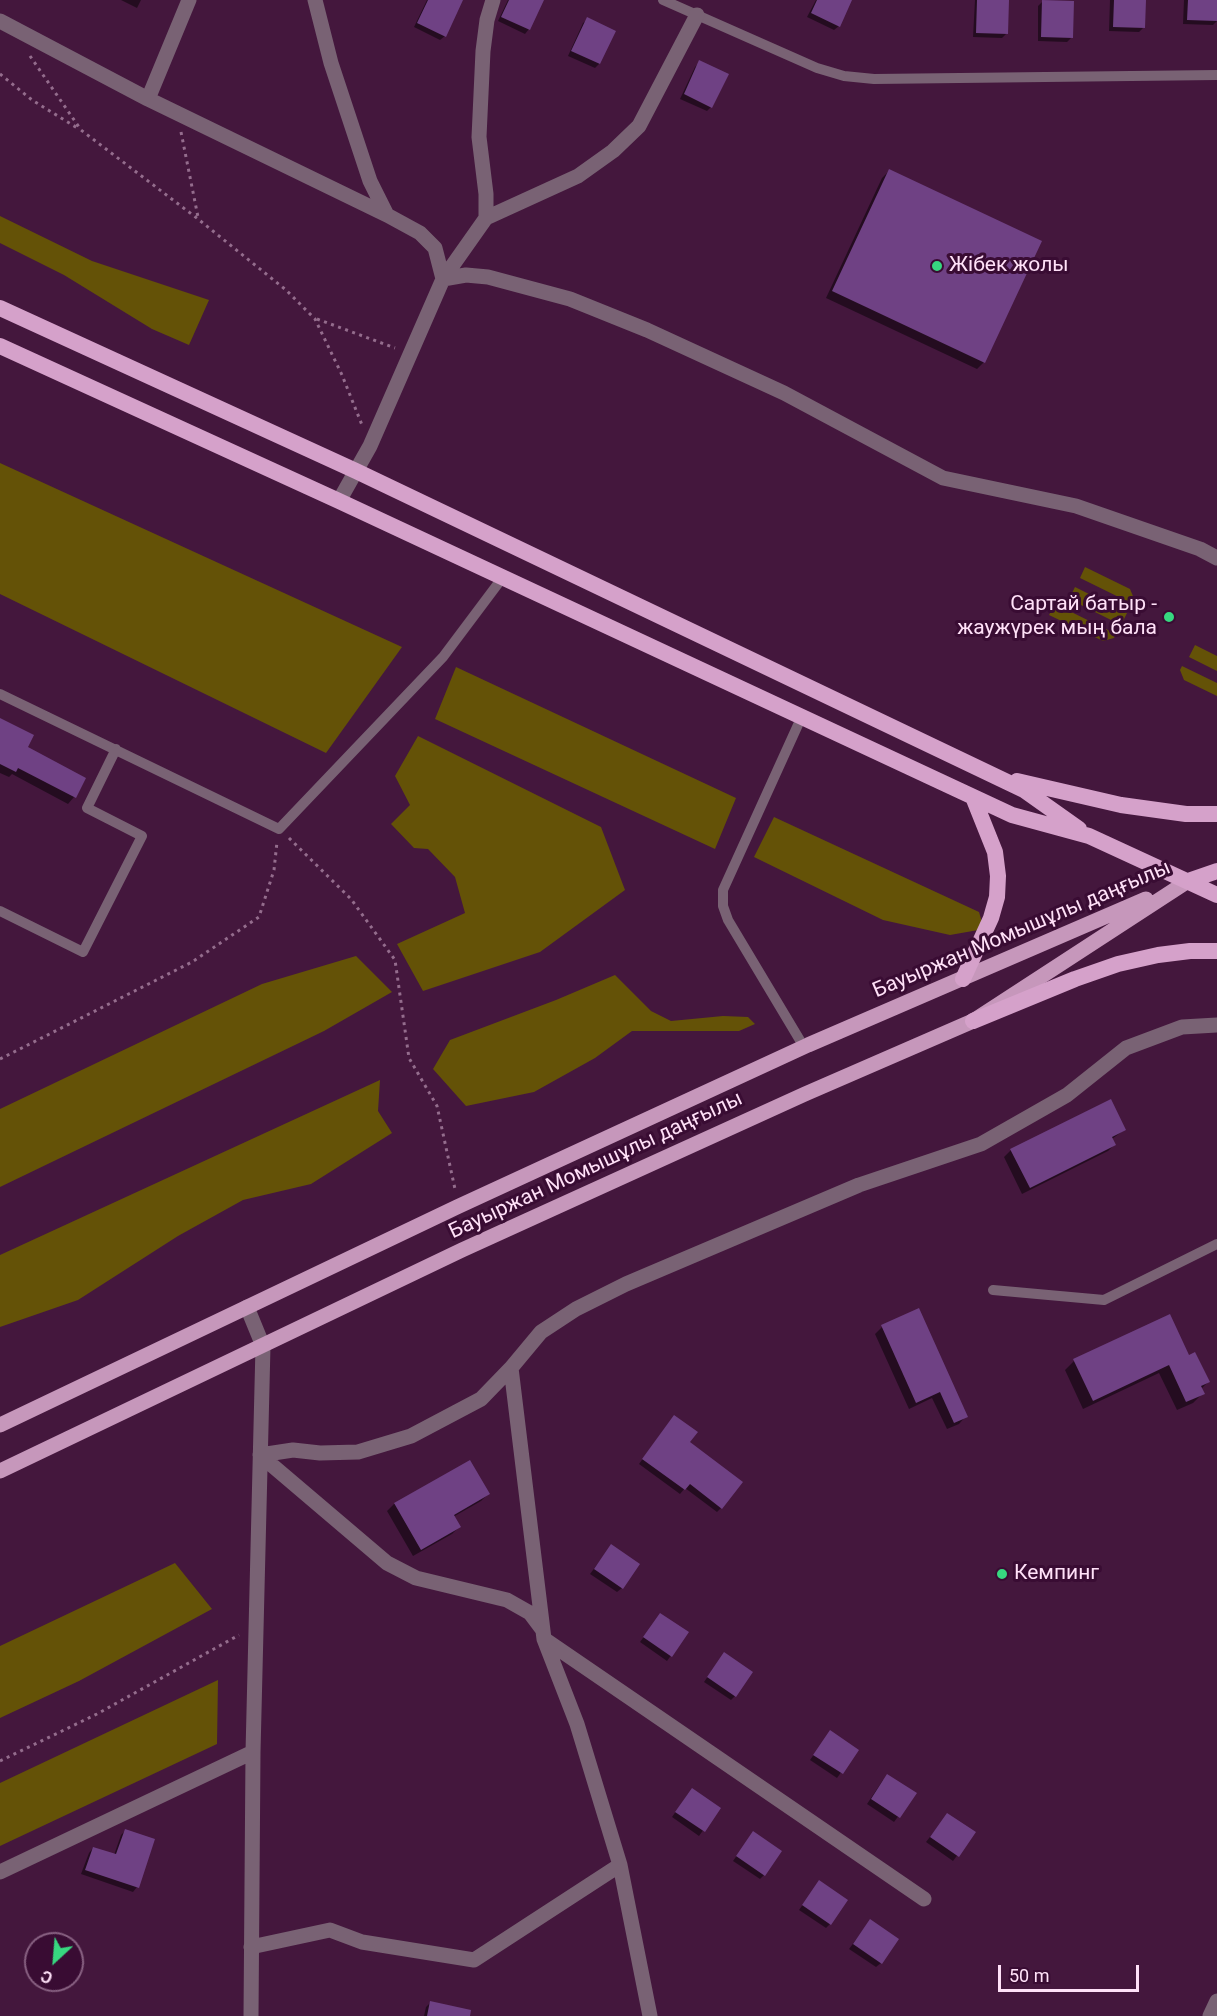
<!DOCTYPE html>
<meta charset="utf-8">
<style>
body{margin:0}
#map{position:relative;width:1217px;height:2016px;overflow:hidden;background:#44173d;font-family:Roboto,sans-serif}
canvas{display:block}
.north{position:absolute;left:24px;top:1932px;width:60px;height:60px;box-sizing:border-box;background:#390c33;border:2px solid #886182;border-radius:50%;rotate:206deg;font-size:16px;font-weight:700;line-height:24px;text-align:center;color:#ffe1f8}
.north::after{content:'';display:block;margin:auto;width:21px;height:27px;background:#37d880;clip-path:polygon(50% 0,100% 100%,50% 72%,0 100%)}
.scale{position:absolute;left:998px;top:1965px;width:141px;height:27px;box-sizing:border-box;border:3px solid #ffe1f8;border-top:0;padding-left:8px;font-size:18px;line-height:21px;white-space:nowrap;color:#ffe1f8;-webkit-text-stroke:4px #390c33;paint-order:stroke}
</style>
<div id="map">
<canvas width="1217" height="2016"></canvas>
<div class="north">С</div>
<div class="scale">50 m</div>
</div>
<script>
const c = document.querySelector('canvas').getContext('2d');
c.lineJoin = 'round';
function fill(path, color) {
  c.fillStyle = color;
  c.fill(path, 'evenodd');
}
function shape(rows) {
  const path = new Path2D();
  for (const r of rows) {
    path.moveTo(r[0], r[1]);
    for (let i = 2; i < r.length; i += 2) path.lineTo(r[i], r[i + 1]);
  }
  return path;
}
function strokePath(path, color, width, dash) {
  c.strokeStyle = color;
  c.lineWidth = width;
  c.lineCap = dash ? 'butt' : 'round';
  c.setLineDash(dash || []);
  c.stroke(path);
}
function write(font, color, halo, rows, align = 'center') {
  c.font = font + ' Roboto,sans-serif';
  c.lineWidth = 6;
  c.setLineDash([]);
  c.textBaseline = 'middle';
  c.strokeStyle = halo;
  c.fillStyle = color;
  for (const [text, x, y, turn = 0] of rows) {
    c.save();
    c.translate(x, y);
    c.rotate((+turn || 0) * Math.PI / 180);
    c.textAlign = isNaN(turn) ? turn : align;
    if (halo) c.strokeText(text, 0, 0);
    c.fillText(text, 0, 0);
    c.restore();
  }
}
const green = shape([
 [0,216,92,261,209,300,189,345,152,329,64,275,0,243],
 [0,463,402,647,326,753,0,594],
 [1085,567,1130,589,1135,601,1133,604,1080,578],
 [1075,587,1127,613,1121,625,1069,599],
 [1055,604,1116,634,1114,638,1103,641,1049,615],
 [1195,645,1217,656,1217,671,1189,657],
 [1182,666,1217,683,1217,696,1184,680,1180,670],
 [456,667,736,798,715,849,435,719],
 [418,736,601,827,625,890,540,952,423,991,397,944,465,913,455,877,428,849,414,848,391,824,410,805,395,776],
 [774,817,979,912,984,929,950,935,883,920,754,857],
 [356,956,392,992,324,1031,0,1187,0,1109,262,984],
 [615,975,651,1011,671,1021,723,1016,748,1017,755,1024,739,1031,632,1031,595,1058,534,1092,466,1106,433,1069,450,1040,556,1000],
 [380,1080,378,1111,392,1133,311,1184,243,1200,178,1236,78,1300,0,1327,0,1255],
 [175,1563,212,1609,79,1681,0,1718,0,1646],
 [218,1680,217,1744,0,1846,0,1783]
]);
const shadow = shape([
 [121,0,141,0,137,8],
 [427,0,453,0,445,36,440,40,414,27],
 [508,0,543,0,529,29,525,34,498,21],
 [816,0,851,0,839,26,834,30,807,17],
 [975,0,1008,0,1007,33,1002,38,973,37],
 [1110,0,1144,0,1144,27,1139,32,1109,31],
 [1184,0,1217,0,1217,21,1213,25,1183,24],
 [1043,1,1072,37,1067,42,1038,41,1038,6],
 [588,19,614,31,599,64,595,68,568,56,583,23],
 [700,62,711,107,707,111,680,99,695,67],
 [889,171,984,362,977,369,826,298,882,178],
 [0,720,26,748,84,779,74,797,68,804,12,774,9,777,0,773],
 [1124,1130,1112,1139,1115,1144,1108,1151,1022,1194,1004,1157,1011,1150],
 [882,1327,966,1416,959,1424,947,1429,932,1398,909,1409,875,1334],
 [1189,1357,1208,1382,1201,1389,1203,1393,1193,1403,1177,1410,1159,1373,1083,1409,1065,1370,1074,1361],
 [670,1421,688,1442,721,1508,717,1512,685,1488,680,1494,639,1464],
 [488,1494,481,1501,453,1517,459,1527,452,1534,413,1556,387,1511,394,1504],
 [611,1546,622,1588,617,1592,590,1574],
 [660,1615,687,1633,667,1661,640,1642],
 [720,1659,735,1696,731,1700,704,1682],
 [830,1732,857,1750,837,1778,810,1760],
 [883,1780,915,1794,894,1822,867,1804],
 [688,1794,719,1808,699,1836,672,1817],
 [947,1815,974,1833,953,1861,926,1842],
 [125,1831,137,1887,133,1892,81,1874,89,1853,93,1848,114,1855,121,1835],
 [753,1833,764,1875,760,1879,733,1861],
 [819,1882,830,1924,826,1928,799,1910],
 [870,1921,881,1963,876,1967,849,1949],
 [431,2002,461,2016,424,2016,426,2007]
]);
const building = shape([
 [428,0,463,0,446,37,417,23],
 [509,0,544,0,530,30,501,17],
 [817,0,852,0,840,27,811,13],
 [977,0,1009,0,1008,34,976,33],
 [1042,0,1074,1,1073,38,1041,37],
 [1114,0,1146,0,1145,28,1113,27],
 [1188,0,1217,0,1217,21,1187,20],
 [587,17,616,31,600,64,571,51],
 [699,60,729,74,712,108,684,94],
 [889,169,1042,241,985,363,832,291],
 [0,718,34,735,28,747,86,778,76,798,18,768,16,772,0,764],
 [1111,1099,1126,1130,1112,1137,1116,1145,1030,1188,1010,1149],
 [919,1308,968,1417,954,1423,940,1392,916,1403,881,1325],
 [1170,1314,1189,1355,1195,1352,1210,1382,1201,1386,1205,1394,1186,1402,1169,1365,1093,1401,1073,1359],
 [674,1415,698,1432,690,1442,743,1482,722,1509,690,1484,685,1490,642,1459],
 [470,1460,490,1494,454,1515,461,1527,421,1550,394,1503],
 [611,1544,640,1564,623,1589,594,1569],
 [660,1613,689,1632,672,1657,643,1637],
 [724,1652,753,1672,736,1697,707,1677],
 [830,1730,859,1750,843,1774,813,1755],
 [887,1774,917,1793,900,1818,871,1799],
 [692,1788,721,1808,705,1832,675,1812],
 [947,1813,976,1832,959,1857,930,1837],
 [125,1829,155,1839,139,1888,85,1870,93,1847,116,1854],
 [753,1831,782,1851,765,1876,736,1856],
 [819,1880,848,1900,831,1925,802,1905],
 [870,1919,899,1939,882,1964,853,1944],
 [430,2001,471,2010,470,2016,427,2016]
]);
const path = shape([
 [30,56,81,130,198,219,286,290,315,319,342,375,362,425],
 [0,74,32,100,79,129],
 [181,132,198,217],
 [317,319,395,348],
 [289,838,351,899,395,960,409,1058,437,1106,455,1189],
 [0,1059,192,962,259,917,274,870,277,842],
 [0,1761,97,1714,239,1635]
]);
const service = shape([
 [663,0,817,68,844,76,874,79,1217,75],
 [0,694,279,829,443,657,503,577],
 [802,716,723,890,723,906,728,920,804,1047],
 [0,911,83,952,142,836,87,808,116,749],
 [993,1290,1104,1300,1217,1244]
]);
const minor = shape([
 [315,0,331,63,370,181,387,215],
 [0,21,148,99,387,215,420,233,435,248,443,279],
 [148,99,189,0],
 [486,218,486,194,479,137,483,51,487,20,493,0],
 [443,279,486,218,578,176,613,151,639,126,697,15],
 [339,501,370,446,443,279,466,275,488,277,570,299,647,330,784,393,943,478,1076,506,1200,549,1217,558],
 [247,1307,263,1346,253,1752,251,2016],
 [511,1368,541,1332,576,1309,626,1284,859,1185,981,1144,1067,1095,1126,1048,1182,1027,1217,1025],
 [260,1455,293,1450,320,1453,358,1452,411,1436,481,1399,511,1368,544,1639,577,1724,620,1865,650,2016],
 [260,1455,387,1563,416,1578,507,1600,530,1613,542,1629],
 [544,1639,924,1899],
 [0,1872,253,1752],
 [251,1947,330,1930,362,1942,474,1960,620,1865],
 [1210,2016,1217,2001]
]);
const primary = shape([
 [0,1425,457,1207,808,1045,1146,899],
 [0,1471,462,1250,805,1094,973,1021,1188,881]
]);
const trunk = shape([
 [0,308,356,471,1024,790,1079,829],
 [0,346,339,501,1012,815,1089,836,1217,895],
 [1017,781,1121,805,1186,814,1217,814],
 [1188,881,1217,871],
 [963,979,991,918,997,897,998,876,995,852,973,797],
 [973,1021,1075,979,1118,964,1158,955,1190,951,1217,951]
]);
const markers = [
 [937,266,6,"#37d880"],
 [1169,617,6,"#37d880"],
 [1002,1574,6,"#37d880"]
];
const poiNames = [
 ["Жібек жолы",949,266],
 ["Сартай батыр -",1157,605,"right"],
 ["жаужүрек мың бала",1157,629,"right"],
 ["Кемпинг",1014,1574]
];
const streetNames = [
 ["Бауыржан Момышұлы даңғылы",1022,930,-23],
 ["Бауыржан Момышұлы даңғылы",596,1166,-25]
];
fill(green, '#645207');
fill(shadow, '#0007');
fill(building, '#6f4184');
strokePath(path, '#946d8d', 3, [3, 4.5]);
strokePath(service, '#796274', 10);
strokePath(minor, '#796274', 15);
strokePath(primary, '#c697bb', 15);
strokePath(trunk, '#d5a1ca', 16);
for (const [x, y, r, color] of markers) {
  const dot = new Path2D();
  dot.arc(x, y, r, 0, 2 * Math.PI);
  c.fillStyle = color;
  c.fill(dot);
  strokePath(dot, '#390c33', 2);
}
write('21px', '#ffe1f8', '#390c33', poiNames, 'left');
write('21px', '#ffe1f8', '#390c33', streetNames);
</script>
